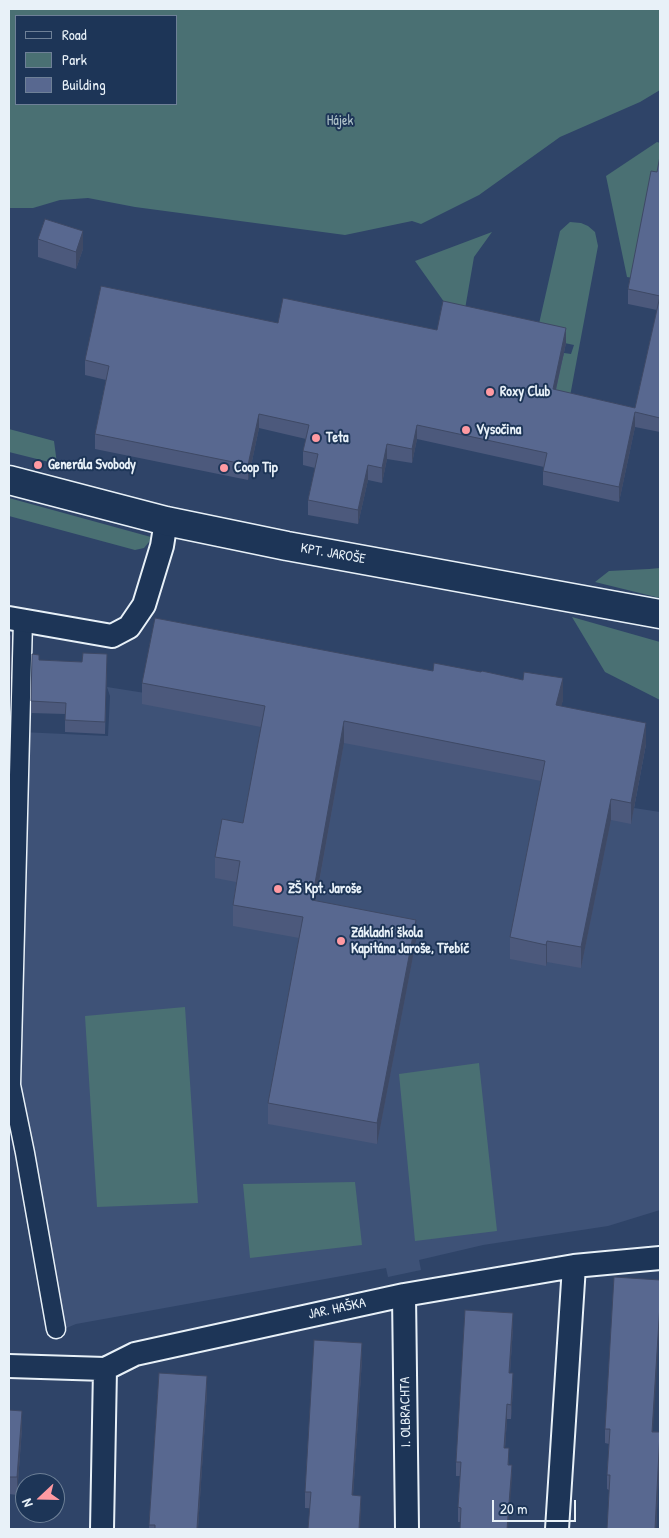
<!DOCTYPE html>
<meta charset="utf-8">
<style>
body{margin:0}
#map{position:relative;width:669px;height:1538px;overflow:hidden;background:#2f4468;font-family:"Patrick Hand",sans-serif}
canvas{display:block}
.frame{position:absolute;inset:0;border:10px solid #e8f1f8;pointer-events:none}
.legend{position:absolute;left:15px;top:15px;width:162px;height:90px;box-sizing:border-box;background:#1d3557;border:1px solid #6e8097;margin:0;padding:6px 9px;list-style:none;font-size:15px;color:#e8f1f8}
.legend li{display:flex;align-items:center;gap:10px;height:25px}
.legend b{width:25px;border:1px solid #6e8097}
.north{position:absolute;left:15px;top:1473px;width:50px;height:50px;box-sizing:border-box;background:#1d3557;border:1px solid #6e8097;border-radius:50%;rotate:249deg;font-size:14px;font-weight:700;line-height:20px;text-align:center;color:#e8f1f8}
.north::after{content:'';display:block;margin:auto;width:18px;height:22px;background:#ff9aa2;clip-path:polygon(50% 0,100% 100%,50% 72%,0 100%)}
.scale{position:absolute;left:492px;top:1500px;width:84px;height:22px;box-sizing:border-box;border:2px solid #e8f1f8;border-top:0;padding-left:6px;font-size:15px;line-height:18px;white-space:nowrap;color:#e8f1f8;-webkit-text-stroke:4px #1d3557;paint-order:stroke}
</style>
<div id="map">
<canvas width="669" height="1538"></canvas>
<div class="frame"></div>
<ul class="legend">
<li><b style="height:6px;background:#1d3557"></b>Road</li>
<li><b style="height:14px;background:#4a7073"></b>Park</li>
<li><b style="height:14px;background:#586890"></b>Building</li>
</ul>
<div class="north">N</div>
<div class="scale">20 m</div>
</div>
<script>
const c = document.querySelector('canvas').getContext('2d');
c.lineJoin = 'round';
function fill(path, color) {
  c.fillStyle = color;
  c.fill(path, 'evenodd');
}
function shape(rows) {
  const path = new Path2D();
  for (const r of rows) {
    path.moveTo(r[0], r[1]);
    for (let i = 2; i < r.length; i += 2) path.lineTo(r[i], r[i + 1]);
  }
  return path;
}
function strokePath(path, color, width, dash) {
  c.strokeStyle = color;
  c.lineWidth = width;
  c.lineCap = dash ? 'butt' : 'round';
  c.setLineDash(dash || []);
  c.stroke(path);
}
function write(font, color, halo, rows, align = 'center') {
  c.font = font + ' "Patrick Hand",sans-serif';
  c.lineWidth = 4;
  c.setLineDash([]);
  c.textBaseline = 'middle';
  c.strokeStyle = halo;
  c.fillStyle = color;
  for (const [text, x, y, turn = 0] of rows) {
    c.save();
    c.translate(x, y);
    c.rotate((+turn || 0) * Math.PI / 180);
    c.textAlign = isNaN(turn) ? turn : align;
    if (halo) c.strokeText(text, 0, 0);
    c.fillText(text, 0, 0);
    c.restore();
  }
}
const built = shape([
 [107,687,145,693,556,726,646,744,634,808,660,812,660,1210,608,1226,483,1245,419,1260,421,1270,388,1277,386,1268,76,1324,64,1329,16,1070,21,732,108,736,110,696]
]);
const green = shape([
 [9,9,660,9,660,90,640,102,560,137,479,195,421,224,412,221,345,235,135,207,88,198,60,200,33,208,9,208],
 [16,16,176,16,176,104,16,104],
 [657,142,660,143,660,173,633,278,627,277,606,176],
 [570,222,581,223,588,226,595,232,598,246,568,407,551,403,564,353,571,354,574,345,536,337,560,231],
 [492,232,474,257,465,309,447,306,415,261],
 [9,429,54,441,57,464,9,452],
 [9,498,151,537,149,542,144,548,135,550,9,516],
 [660,568,660,598,595,582,609,571,649,569],
 [572,617,660,642,660,700,605,672],
 [185,1007,198,1203,97,1207,85,1016],
 [479,1063,497,1231,415,1241,399,1074],
 [355,1182,362,1245,250,1258,243,1184]
]);
const pedestrian = shape([
 [23,620,11,1085,25,1153,56,1329]
]);
const minor = shape([
 [9,618,112,636,129,627,144,605,162,546,166,521],
 [404,1295,407,1529],
 [9,1366,105,1369,135,1354,404,1295,574,1266,660,1258],
 [102,1529,105,1369],
 [557,1529,574,1266]
]);
const tertiary = shape([
 [9,480,166,521,287,546,660,614]
]);
const wall = shape([
 [660,156,660,432,635,427,619,502,543,485,543,471,544,467,417,439,412,463,387,459,382,483,368,480,358,524,308,515,308,500,315,468,303,465,303,451,306,439,259,428,248,480,95,449,95,434,106,380,85,375,85,360,278,323,437,330,566,343,556,390,635,408,657,310,628,304,628,289,657,172],
 [38,239,83,249,76,269,38,257],
 [9,635,11,665,10,712,9,712],
 [32,654,39,660,82,662,107,654,105,734,65,732,65,714,31,713],
 [142,683,563,700,561,706,646,744,631,824,611,820,581,968,547,962,546,966,510,959,510,937,541,781,344,743,316,900,416,941,377,1144,268,1124,268,1103,299,938,233,926,233,905,236,882,215,878,215,857,243,823,261,727,142,704],
 [513,1327,510,1373,513,1387,511,1419,507,1419,505,1448,512,1479,460,1522,458,1522,458,1507,460,1476,456,1476,456,1462],
 [362,1359,353,1495,361,1511,305,1508,305,1492],
 [159,1373,207,1391,198,1528,205,1529,149,1529],
 [9,1410,22,1428,17,1495,9,1494],
 [605,1429,660,1432,660,1454,656,1529,609,1490,607,1489,607,1475,609,1444,605,1443]
]);
const shadedWall = shape([
 [83,231,83,249,76,269,76,252],
 [566,328,566,343,553,403,553,389],
 [635,412,635,427,619,502,619,487],
 [259,414,259,428,248,480,248,465],
 [417,425,417,439,412,463,412,449],
 [387,444,387,459,382,483,382,468],
 [368,465,368,480,358,524,358,510],
 [11,635,11,665,10,712,10,681],
 [563,678,563,700,556,727,556,705],
 [344,721,344,743,312,921,312,900],
 [646,723,646,744,631,824,631,803],
 [611,799,611,820,581,968,581,947],
 [416,920,416,941,377,1144,377,1123],
 [547,941,547,962,546,966,546,945],
 [660,1304,660,1319,652,1447,652,1432],
 [513,1313,513,1327,509,1387,509,1373],
 [362,1343,362,1359,352,1511,352,1495],
 [513,1373,513,1387,511,1419,511,1405],
 [207,1376,207,1391,198,1529,197,1529],
 [507,1404,507,1419,504,1462,504,1448],
 [22,1411,22,1428,17,1495,17,1477],
 [660,1439,660,1454,656,1529,655,1529],
 [512,1465,512,1479,508,1529,507,1529],
 [361,1496,361,1511,360,1529,359,1529]
]);
const building = shape([
 [660,156,660,418,635,412,619,487,543,471,547,453,417,425,412,449,387,444,382,468,368,465,358,510,308,500,318,454,303,451,309,425,259,414,248,465,95,434,109,366,85,360,101,286,278,323,283,298,437,330,443,301,566,328,553,389,635,408,660,296,628,289,651,171,657,172,660,156],
 [45,219,83,231,76,252,38,239,45,219],
 [155,618,433,671,434,663,481,672,482,671,523,680,524,672,563,678,556,705,646,723,631,803,611,799,581,947,547,941,546,945,510,937,545,761,344,721,312,900,416,920,377,1123,268,1103,303,917,233,905,240,861,215,857,222,819,243,823,265,706,142,683,155,618],
 [9,635,11,635,10,681,9,681,9,635],
 [83,653,107,654,105,722,65,720,66,703,31,701,32,654,39,655,39,660,82,662,83,653],
 [614,1277,660,1280,660,1304,652,1432,660,1432,655,1529,607,1529,610,1475,607,1475,610,1429,605,1429,614,1277],
 [465,1310,513,1313,509,1373,513,1373,511,1405,507,1404,504,1448,509,1448,508,1465,512,1465,507,1529,460,1529,461,1508,458,1507,461,1462,456,1462,465,1310],
 [314,1340,362,1343,352,1495,361,1496,359,1529,308,1529,311,1492,305,1492,314,1340],
 [159,1373,207,1376,197,1528,205,1529,155,1529,155,1525,149,1525,159,1373],
 [9,1410,22,1411,17,1477,9,1477,9,1410]
]);
const markers = [
 [490,392,5,"#ff9aa2"],
 [466,430,5,"#ff9aa2"],
 [316,438,5,"#ff9aa2"],
 [38,465,5,"#ff9aa2"],
 [224,468,5,"#ff9aa2"],
 [278,889,5,"#ff9aa2"],
 [341,941,5,"#ff9aa2"]
];
const parkNames = [
 ["Hájek",340,121]
];
const poiNames = [
 ["Roxy Club",500,392],
 ["Vysočina",476,430],
 ["Teta",326,438],
 ["Generála Svobody",48,465],
 ["Coop Tip",234,468],
 ["ZŠ Kpt. Jaroše",288,889],
 ["Základní škola",351,933],
 ["Kapitána Jaroše, Třebíč",351,949]
];
const streetNames = [
 ["KPT. JAROŠE",333,554,10],
 ["JAR. HAŠKA",337,1309,-12],
 ["I. OLBRACHTA",406,1412,-91]
];
fill(built, '#3e5277');
fill(green, '#4a7073');
strokePath(pedestrian, '#e8f1f8', 21);
strokePath(minor, '#e8f1f8', 26);
strokePath(tertiary, '#e8f1f8', 31);
strokePath(pedestrian, '#1d3557', 18);
strokePath(minor, '#1d3557', 22);
strokePath(tertiary, '#1d3557', 28);
fill(wall, '#4c597c');
fill(shadedWall, '#3e4965');
fill(building, '#586890');
strokePath(building, '#3e4965', 1);
for (const [x, y, r, color] of markers) {
  const dot = new Path2D();
  dot.arc(x, y, r, 0, 2 * Math.PI);
  c.fillStyle = color;
  c.fill(dot);
  strokePath(dot, '#1d3557', 2);
}
write('14px', '#b1c4c9', '#1d3557', parkNames);
write('bold 14px', '#e8f1f8', '#1d3557', poiNames, 'left');
write('14px', '#e8f1f8', '#1d3557', streetNames);
</script>
